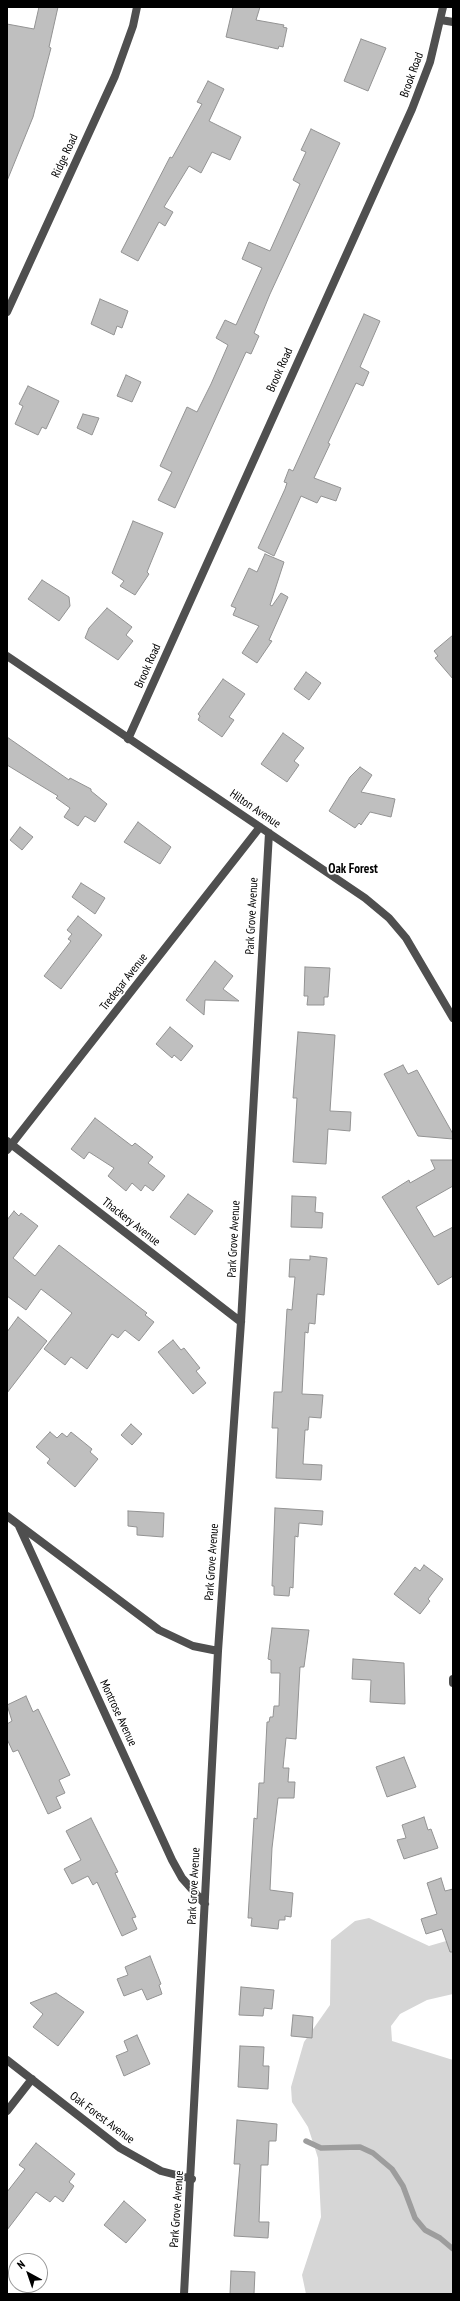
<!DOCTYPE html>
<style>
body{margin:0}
#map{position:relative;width:460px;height:2301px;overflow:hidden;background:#fff;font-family:"PT Sans Narrow",sans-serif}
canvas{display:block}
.frame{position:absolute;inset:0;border:8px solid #000;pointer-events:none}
.north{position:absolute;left:8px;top:2253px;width:40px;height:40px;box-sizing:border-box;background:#fff;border:1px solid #999;border-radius:50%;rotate:320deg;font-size:11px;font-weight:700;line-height:16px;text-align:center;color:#000}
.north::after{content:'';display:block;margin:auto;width:14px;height:18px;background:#000;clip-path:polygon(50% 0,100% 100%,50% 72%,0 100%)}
</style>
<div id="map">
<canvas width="460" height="2301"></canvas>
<div class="frame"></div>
<div class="north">N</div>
</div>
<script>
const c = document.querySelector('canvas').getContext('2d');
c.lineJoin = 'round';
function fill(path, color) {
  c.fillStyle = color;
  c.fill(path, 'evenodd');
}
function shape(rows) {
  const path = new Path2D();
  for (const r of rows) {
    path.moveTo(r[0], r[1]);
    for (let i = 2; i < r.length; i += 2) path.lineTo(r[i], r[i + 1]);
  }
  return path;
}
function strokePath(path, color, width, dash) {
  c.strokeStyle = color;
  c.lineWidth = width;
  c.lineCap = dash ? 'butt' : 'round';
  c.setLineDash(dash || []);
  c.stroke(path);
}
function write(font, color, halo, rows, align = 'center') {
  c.font = font + ' "PT Sans Narrow",sans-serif';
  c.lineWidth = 3.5;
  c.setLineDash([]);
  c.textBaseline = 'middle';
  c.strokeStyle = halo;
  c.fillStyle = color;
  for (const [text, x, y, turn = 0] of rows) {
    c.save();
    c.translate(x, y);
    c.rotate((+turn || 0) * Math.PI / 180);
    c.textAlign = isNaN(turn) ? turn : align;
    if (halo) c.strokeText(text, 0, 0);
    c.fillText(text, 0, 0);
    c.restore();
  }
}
const green = shape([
 [369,1918,429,1946,453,1939,453,1994,427,2000,400,2014,391,2026,392,2041,453,2060,453,2294,306,2294,302,2275,321,2217,318,2158,308,2127,292,2102,291,2087,304,2042,330,2005,331,1940,355,1921]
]);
const stream = shape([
 [306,2141,321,2148,360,2147,373,2153,392,2169,403,2186,415,2218,425,2230,440,2238,453,2249]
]);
const building = shape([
 [39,7,58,7,49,47,51,48,33,117,7,181,7,24,34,29,39,7],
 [233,7,260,7,256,20,284,25,283,27,287,28,283,47,279,46,278,49,226,37,233,7],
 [361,39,386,48,368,91,344,81,361,39],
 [208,81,224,89,209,121,241,137,230,160,212,152,201,173,189,166,164,207,173,212,165,226,159,222,138,261,121,252,170,157,172,158,202,104,197,102,208,81],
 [311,129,340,143,270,294,254,333,259,336,251,354,246,352,175,508,158,500,172,472,160,466,187,407,197,412,211,384,228,345,216,338,225,320,236,325,262,268,242,259,249,242,270,251,300,184,293,180,306,152,301,150,311,129],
 [100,299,128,311,122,328,117,326,114,335,91,324,100,299],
 [364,314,380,321,360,367,369,372,363,386,356,383,328,443,330,444,314,478,341,488,336,501,321,496,317,503,301,496,274,556,258,548,285,489,287,483,284,482,289,469,293,471,364,314],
 [126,375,141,382,132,402,117,396,126,375],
 [28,386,59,401,46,429,42,427,38,435,15,424,23,406,19,404,28,386],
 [83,414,99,418,92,435,77,428,83,414],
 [133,521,163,533,147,572,149,574,135,595,120,586,124,581,112,573,133,521],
 [265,554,284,562,270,605,272,606,281,593,288,597,269,640,272,641,257,663,242,653,259,626,233,615,236,608,231,606,249,568,257,572,265,554],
 [42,580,69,597,70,606,59,621,28,599,42,580],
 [107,608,132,627,126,635,133,641,118,660,85,638,89,628,107,608],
 [453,635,453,679,435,658,438,656,434,651,453,635],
 [306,672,321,683,309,700,294,689,306,672],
 [223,679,245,694,229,717,234,720,222,737,198,720,200,716,198,714,223,679],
 [283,733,304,748,294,761,299,765,287,782,261,764,283,733],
 [7,737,69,780,70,778,91,789,91,791,107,804,95,822,85,816,78,826,64,817,70,808,56,798,58,796,7,765,7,737],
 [360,767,372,775,361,792,395,799,391,817,370,812,361,825,359,823,355,828,329,811,350,777,360,767],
 [138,822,171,847,160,864,124,842,138,822],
 [20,827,33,837,22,850,10,840,20,827],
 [81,883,105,898,95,914,72,897,81,883],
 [78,916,102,935,61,989,44,976,71,941,68,939,72,934,67,930,78,916],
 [215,961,233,976,223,989,239,1001,205,1000,204,1015,186,1000,215,961],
 [305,967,330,968,328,997,324,997,324,1005,307,1005,308,996,304,996,305,967],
 [170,1027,193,1046,181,1061,174,1055,172,1058,156,1044,170,1027],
 [298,1032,335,1035,330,1111,351,1112,350,1131,328,1129,326,1164,293,1162,297,1098,293,1098,298,1032],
 [403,1065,408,1074,417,1070,453,1134,453,1139,418,1136,384,1074,403,1065],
 [95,1118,132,1146,135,1143,153,1157,148,1163,165,1176,153,1191,145,1185,141,1191,132,1183,126,1191,108,1176,114,1168,89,1152,84,1159,71,1149,95,1118],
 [431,1160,453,1160,453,1186,416,1207,434,1237,453,1227,453,1276,438,1285,382,1197,409,1180,410,1183,435,1169,431,1160],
 [188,1194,213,1211,195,1235,170,1217,188,1194],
 [292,1196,316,1197,315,1212,323,1213,322,1228,291,1227,292,1196],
 [14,1211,19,1216,21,1213,38,1226,13,1258,35,1276,59,1245,147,1313,145,1315,154,1322,139,1341,125,1330,118,1338,112,1334,87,1369,71,1357,65,1365,44,1349,72,1313,41,1289,26,1310,7,1296,7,1220,14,1211],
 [310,1256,327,1258,324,1295,317,1294,315,1324,309,1323,308,1333,305,1332,302,1394,323,1395,321,1418,309,1417,308,1430,305,1430,303,1464,322,1465,321,1480,276,1478,278,1428,272,1428,274,1392,282,1392,287,1309,292,1310,295,1277,289,1277,290,1259,310,1260,310,1256],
 [18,1317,47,1341,7,1393,7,1332,18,1317],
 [173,1340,181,1350,184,1348,200,1368,196,1371,206,1383,193,1394,158,1352,173,1340],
 [131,1424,142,1434,132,1445,121,1435,131,1424],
 [50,1432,57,1438,62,1433,67,1437,71,1432,92,1449,90,1452,98,1459,75,1487,47,1463,50,1459,36,1447,50,1432],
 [275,1508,323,1511,322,1525,299,1523,298,1537,295,1536,293,1588,290,1587,289,1596,274,1595,274,1586,272,1586,275,1508],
 [128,1511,164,1513,163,1537,137,1535,137,1527,128,1526,128,1511],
 [424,1565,443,1579,428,1599,430,1601,420,1614,394,1594,415,1567,420,1571,424,1565],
 [272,1628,309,1630,304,1667,300,1667,296,1739,286,1738,283,1768,289,1768,288,1782,295,1782,294,1798,278,1798,272,1848,270,1890,293,1893,291,1917,285,1916,285,1920,279,1920,278,1929,251,1926,252,1918,248,1918,254,1818,257,1819,259,1783,264,1783,267,1722,269,1722,270,1717,273,1717,274,1706,279,1706,280,1673,271,1673,271,1660,268,1659,272,1628],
 [353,1659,404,1663,405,1704,370,1702,371,1680,352,1679,353,1659],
 [26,1696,33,1712,38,1709,70,1775,59,1780,65,1793,56,1797,61,1808,48,1814,18,1750,13,1752,7,1739,7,1724,12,1721,7,1705,26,1696],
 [404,1757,416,1787,387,1797,376,1767,404,1757],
 [424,1817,428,1830,431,1829,438,1848,404,1859,397,1840,406,1838,402,1825,424,1817],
 [91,1818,118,1872,115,1873,136,1917,132,1918,137,1929,122,1936,97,1882,93,1885,88,1876,72,1884,64,1869,81,1860,66,1831,91,1818],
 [441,1878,445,1891,453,1889,453,1952,450,1952,442,1929,426,1934,421,1919,437,1914,427,1883,441,1878],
 [150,1956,161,1984,159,1985,162,1994,147,2000,142,1989,124,1996,117,1979,128,1975,125,1967,150,1956],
 [241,1987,274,1990,272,2009,264,2008,263,2016,239,2015,241,1987],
 [56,1993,84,2012,58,2046,33,2027,43,2014,30,2003,56,1993],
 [293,2015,313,2017,312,2038,291,2036,293,2015],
 [137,2035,150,2064,124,2076,116,2056,128,2051,124,2041,137,2035],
 [240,2046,264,2047,263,2066,269,2066,268,2089,238,2087,240,2046],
 [237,2120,277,2124,276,2141,269,2141,268,2165,261,2165,259,2222,269,2222,268,2238,234,2236,240,2164,234,2164,237,2120],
 [36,2143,75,2174,69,2182,74,2186,63,2202,55,2196,50,2202,36,2192,7,2230,7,2192,25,2169,19,2165,36,2143],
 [124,2201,146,2220,126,2243,104,2225,124,2201],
 [231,2271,255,2272,254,2294,230,2294,231,2271]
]);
const street = shape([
 [441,20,453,22],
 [7,312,115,76,133,26,137,7],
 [7,656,365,898,389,918,406,938,453,1018],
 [128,739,412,109,430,62,443,7],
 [7,1141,241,1322],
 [7,1150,260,827],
 [7,1516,159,1630,193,1646,218,1651],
 [19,1526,172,1860,182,1878,205,1904],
 [453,1679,453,1683],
 [7,2060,120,2148,161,2171,192,2179],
 [7,2111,32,2079],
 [184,2294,218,1651,241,1322,269,833]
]);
const streetNames = [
 ["Brook Road",412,75,-70],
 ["Ridge Road",65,156,-65],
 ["Brook Road",280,370,-66],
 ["Brook Road",148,666,-66],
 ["Hilton Avenue",255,809,34],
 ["Park Grove Avenue",252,916,-87],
 ["Tredegar Avenue",124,982,-52],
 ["Thackery Avenue",131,1222,38],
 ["Park Grove Avenue",234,1239,-87],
 ["Park Grove Avenue",212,1562,-86],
 ["Montrose Avenue",118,1713,65],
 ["Park Grove Avenue",194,1886,-87],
 ["Oak Forest Avenue",102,2118,37],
 ["Park Grove Avenue",177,2209,-86]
];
const neighbourhoodNames = [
 ["Oak Forest",353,869]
];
fill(green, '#d6d6d6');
strokePath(stream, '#9d9d9d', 5.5);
fill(building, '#bfbfbf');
strokePath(building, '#939393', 1);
strokePath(street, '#4f4f4f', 8);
write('12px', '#000', '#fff', streetNames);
write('bold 13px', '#000', '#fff', neighbourhoodNames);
</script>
